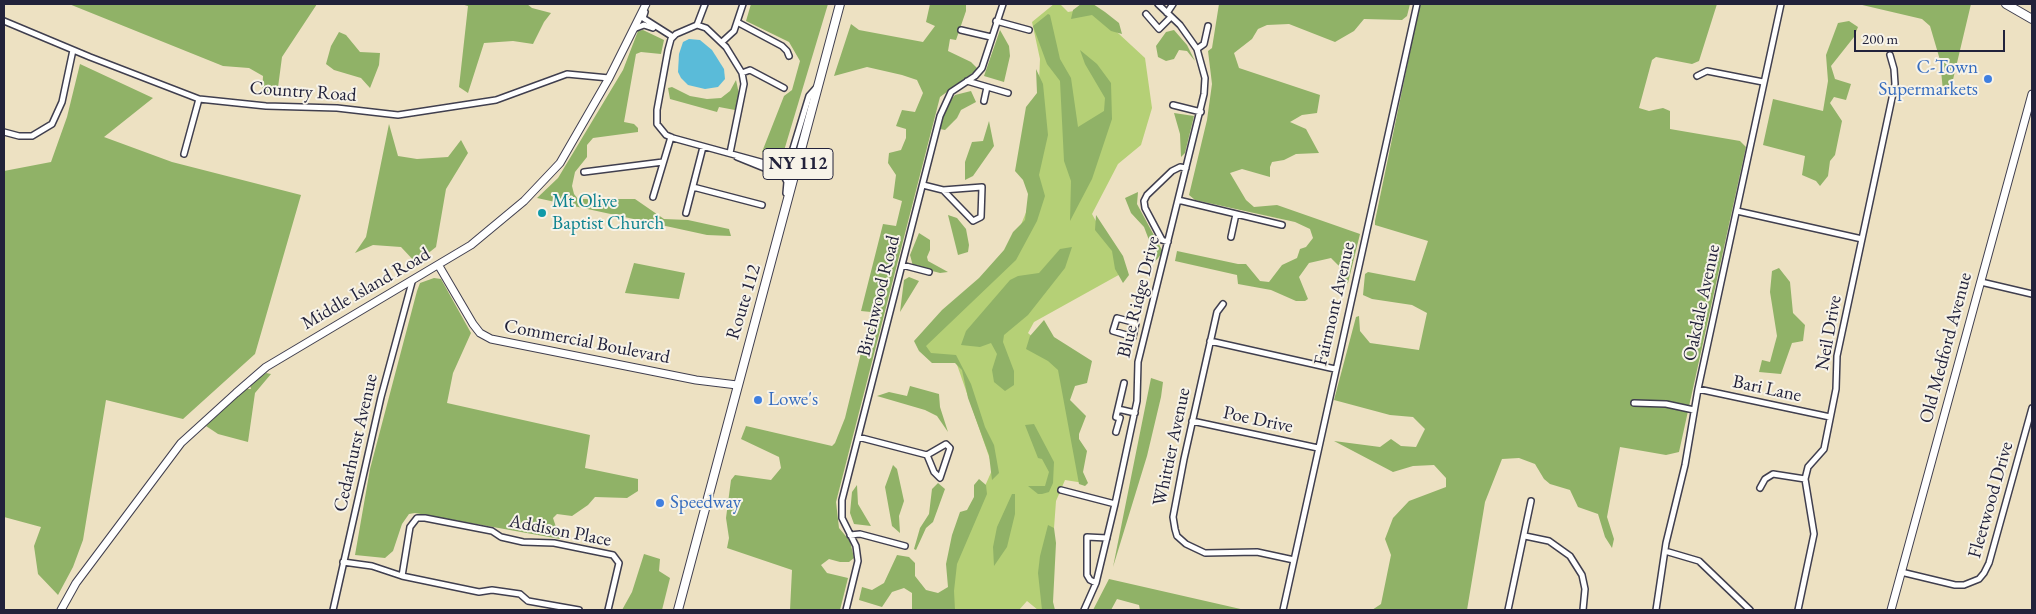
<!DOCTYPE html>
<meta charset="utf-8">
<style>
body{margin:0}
#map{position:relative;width:2036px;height:614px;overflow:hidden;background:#ede1c2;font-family:"EB Garamond",serif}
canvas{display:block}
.frame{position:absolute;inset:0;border:5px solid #22223b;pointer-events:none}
.scale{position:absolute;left:1854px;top:30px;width:151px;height:22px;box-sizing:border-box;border:2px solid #22223b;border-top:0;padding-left:6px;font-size:15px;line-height:18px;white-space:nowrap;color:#22223b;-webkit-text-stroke:4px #f7f3e8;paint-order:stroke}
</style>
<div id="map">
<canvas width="2036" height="614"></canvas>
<div class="frame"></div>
<div class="scale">200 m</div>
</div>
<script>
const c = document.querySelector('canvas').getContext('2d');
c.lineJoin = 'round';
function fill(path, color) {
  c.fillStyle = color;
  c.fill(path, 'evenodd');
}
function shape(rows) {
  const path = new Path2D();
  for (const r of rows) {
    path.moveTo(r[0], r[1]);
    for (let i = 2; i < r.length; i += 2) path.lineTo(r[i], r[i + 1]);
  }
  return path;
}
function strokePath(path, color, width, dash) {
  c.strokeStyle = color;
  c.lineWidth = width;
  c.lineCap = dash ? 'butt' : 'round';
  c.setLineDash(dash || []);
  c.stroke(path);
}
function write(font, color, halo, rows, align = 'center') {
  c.font = font + ' "EB Garamond",serif';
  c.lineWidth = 4;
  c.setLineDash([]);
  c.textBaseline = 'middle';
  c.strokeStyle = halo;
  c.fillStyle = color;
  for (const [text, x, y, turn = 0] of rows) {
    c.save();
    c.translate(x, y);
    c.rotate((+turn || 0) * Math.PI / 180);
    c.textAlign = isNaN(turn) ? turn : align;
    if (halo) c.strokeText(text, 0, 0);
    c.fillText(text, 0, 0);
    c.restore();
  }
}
const green = shape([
 [1054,4,1060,4,1068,12,1091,8,1145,58,1152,108,1141,145,1118,164,1092,214,1124,272,1034,322,1028,333,1064,365,1084,483,1065,480,1056,501,1048,610,1038,610,1027,601,1019,610,952,610,952,560,993,468,955,359,931,357,921,342,1011,249,1034,193,1040,59,1032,22]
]);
const forest = shape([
 [69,4,317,4,282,57,277,95,262,94,263,76,249,68,223,66],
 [461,4,527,4,532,8,551,13,544,22,533,44,513,41,484,43,468,93,459,87,468,6],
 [751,4,828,4,783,154,778,156,770,156,762,152,784,96,792,90,800,61,789,42,746,21],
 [930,4,966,4,966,11,956,40,950,39,948,51,971,62,978,69,940,97,836,502,839,528,850,541,854,558,849,562,840,562,829,559,821,565,827,573,848,578,840,610,790,610,792,570,727,548,729,538,726,518,731,480,735,475,771,480,781,468,779,457,741,439,746,426,832,446,835,443,845,418,871,312,861,311,883,224,896,226,902,201,893,198,896,175,888,163,889,153,901,150,906,138,906,129,896,126,902,110,915,112,923,93,917,80,902,75,867,67,834,76,851,24,859,30,923,42,935,26,926,22],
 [1081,4,1093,4,1105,12,1119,23,1122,34,1111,31,1092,15,1071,19,1073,10],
 [1219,4,1410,4,1407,16,1402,20,1364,19,1354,31,1335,42,1289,24,1267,25,1258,29,1252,39,1234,53,1239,68,1320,95,1317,113,1302,115,1290,122,1306,129,1319,153,1296,154,1284,160,1272,162,1270,167,1270,177,1242,169,1230,173,1246,200,1254,207,1277,205,1360,234,1348,283,1336,287,1340,267,1331,258,1309,263,1299,277,1308,299,1305,301,1296,301,1271,290,1238,284,1237,275,1175,261,1177,251,1238,264,1246,264,1260,281,1269,282,1282,265,1297,258,1300,249,1306,247,1313,238,1310,229,1295,222,1195,200,1189,195,1207,120,1212,84,1208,51,1212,48],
 [1420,4,1717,4,1699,61,1692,64,1656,57,1652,60,1639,108,1649,111,1663,108,1670,111,1670,129,1740,141,1746,147,1679,452,1666,455,1620,447,1607,517,1614,539,1612,548,1605,537,1598,514,1578,507,1570,490,1550,484,1544,479,1535,464,1519,458,1502,459,1485,502,1467,610,1372,610,1381,604,1391,555,1385,539,1393,518,1409,501,1446,487,1446,478,1434,465,1413,466,1393,472,1334,441,1380,447,1391,439,1401,446,1416,447,1425,429,1413,417,1390,415,1334,400,1356,317,1359,316,1360,331,1370,343,1419,350,1427,313,1412,305,1372,299,1363,295,1365,274,1368,272,1415,281,1428,241,1375,225,1375,221],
 [1858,4,1971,4,1951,88,1946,92,1943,91,1940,60,1930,26,1922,19],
 [1048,14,1050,15,1060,59,1071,78,1078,127,1104,111,1105,98,1085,64,1080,50,1097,64,1111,83,1112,119,1092,179,1070,221,1071,181,1064,161,1060,81,1047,64,1033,26],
 [1849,21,1858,27,1854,37,1831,66,1835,79,1851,84,1846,100,1834,97,1830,103,1842,121,1835,155,1830,161,1828,176,1820,186,1816,181,1802,175,1805,156,1763,145,1773,99,1823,111,1828,81,1826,55,1838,23],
 [643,30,664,40,661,54,641,52,636,54,624,122,634,124,638,128,638,132,593,138,587,145,587,157,575,172,572,186,574,194,578,199,635,199,664,219,688,220,729,229,731,236,707,235,537,198,558,178,623,70,638,31],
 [1000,30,1009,46,1010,56,1004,82,984,76],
 [1174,30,1187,45,1195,61,1187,51,1179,50,1174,59,1166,61,1158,57,1156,46,1166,32],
 [339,32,346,35,360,52,380,53,379,65,370,88,361,78,334,70,326,64,331,46],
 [80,64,153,98,104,137,172,162,301,195,255,354,183,419,106,400,83,540,73,567,58,595,38,574,34,546,41,527,4,517,4,171,51,162,67,117],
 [1036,69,1043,84,1048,135,1039,175,1045,196,1037,221,1016,260,926,346,931,353,956,355,971,384,985,427,994,445,999,473,992,480,989,455,968,398,962,370,955,363,932,363,919,351,914,341,942,310,979,278,1004,250,1013,232,1025,220,1028,194,1023,180,1015,171,1026,107,1037,93],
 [736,80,739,94,735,110,719,107,717,112,670,99,668,88,672,87,690,96,707,99,721,98,730,91],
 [971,91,976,102,961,110,957,118,945,130,940,129,946,106,955,95],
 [1174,113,1194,116,1185,153,1181,157,1180,134],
 [989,121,994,146,973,176,965,180,965,162,972,142,983,141],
 [389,124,398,156,417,159,448,157,461,140,468,153,446,189,436,247,416,263,401,247,373,245,355,253,366,237],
 [1138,192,1137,204,1163,252,1153,264,1152,248,1144,227,1131,213,1125,198],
 [948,215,957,218,966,229,969,245,968,252,958,255],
 [1096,215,1123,256,1129,275,1123,283,1115,269,1112,251,1095,230],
 [919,233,930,240,930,250,927,257,928,261,948,272,940,273,913,266,910,255],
 [1072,247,1065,268,1028,315,1004,335,1003,342,1014,371,1014,385,1005,391,994,382,992,370,997,354,991,343,980,347,961,345,966,331,1010,280,1018,276,1039,273,1060,249],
 [634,263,685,273,679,299,625,293],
 [1779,268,1790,282,1793,313,1805,325,1803,341,1792,343,1781,374,1759,372,1762,360,1770,362,1777,336,1770,292,1772,271],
 [909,277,919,281,900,312,904,280],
 [434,278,441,279,471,333,453,373,447,403,590,435,585,468,638,479,638,491,627,498,595,497,588,505,572,516,557,514,553,518,560,539,415,513,409,514,402,524,393,551,385,558,355,555,370,469,417,291,420,283],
 [1044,320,1054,337,1092,361,1087,383,1075,386,1070,400,1086,416,1079,434,1079,439,1087,451,1083,472,1088,483,1085,486,1079,484,1058,370,1048,361,1026,349,1030,336],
 [266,373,271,374,255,393,248,442,218,434,206,426,245,389,251,389,250,385],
 [1151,378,1163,382,1161,397,1147,456,1113,567],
 [910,386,939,394,940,407,948,432,937,416,925,410,877,396,889,392,907,396],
 [1034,424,1054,462,1053,483,1049,492,1042,494,1038,494,1028,486,1045,486,1049,472,1042,459,1038,458,1025,425],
 [893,465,897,469,904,501,899,516,900,533,892,526,885,487],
 [979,479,986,485,987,494,957,564,954,591,955,610,912,610,912,593,904,588,892,592,882,607,859,600,862,587,872,590,884,583,897,555,909,557,915,563,915,576,926,590,938,593,948,587,946,564,952,535,960,512,967,510,974,497,974,485],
 [938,483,945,489,933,522,926,528,916,550,914,549,920,528,929,514,932,489],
 [857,485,858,504,871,526,854,524,850,513,852,492],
 [1012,494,1015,494,1015,514,1007,547,994,566,993,547,997,527],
 [1048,525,1054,528,1056,543,1053,602,1055,610,1042,610,1038,573,1040,556],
 [644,554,660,559,659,571,670,578,662,610,622,610,632,592],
 [1109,579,1245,610,1140,610,1139,605,1117,599,1111,610,1093,610]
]);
const water = shape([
 [689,39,700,40,712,50,724,69,725,79,718,87,705,89,688,85,681,78,678,72,679,54,683,42]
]);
const street = shape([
 [645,12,643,18,673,37],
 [1167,13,1173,4],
 [1146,14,1159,29,1171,17],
 [4,21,90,57,199,99,266,106,337,108,398,115,496,100,567,74,609,78],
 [996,21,1029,30],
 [737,22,782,46,787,51,789,56],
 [697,25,705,4],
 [636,28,644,25,653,28],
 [961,30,991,37],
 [722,42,734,31,743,4],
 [1197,49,1204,44,1208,26],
 [742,73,750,70,784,88],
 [1697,76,1707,71,1763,82],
 [967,81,1008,93],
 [984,101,987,87],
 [1173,105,1201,112],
 [4,132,19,136,32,136,52,124,62,102,73,50],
 [730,153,744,84,742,73,726,47,706,28,697,25,676,34,671,39,668,50,657,110,657,124,666,135,673,138,768,164,779,167,788,165,809,96,817,87],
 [184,154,199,99],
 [737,157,784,176,787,182,786,193],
 [584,172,663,162],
 [923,185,943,190],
 [693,187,762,205],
 [982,187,981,217,973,221,943,190,982,187],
 [653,197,671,137],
 [1178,200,1282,225],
 [1737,211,1862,239],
 [686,213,703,147],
 [1231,237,1236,214],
 [1168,242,1162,240,1145,208,1144,201,1147,195,1172,171,1180,167,1186,168],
 [902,265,929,272],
 [1981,282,2032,294],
 [1223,304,1217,312,1184,459,1173,517,1175,529,1177,536,1186,544,1205,553,1257,552,1294,560],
 [1117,318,1136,323,1133,337,1113,331,1117,318],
 [1210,341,1335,369],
 [1698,389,1830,417],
 [1634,403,1666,404,1694,410],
 [1118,409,1135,413],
 [1192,421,1318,448],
 [1116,432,1120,418,1116,417,1124,383],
 [858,437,927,455,934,472,940,478,950,448,946,444,927,455],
 [1760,488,1765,479,1773,474,1805,479],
 [1061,490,1115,504],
 [850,535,860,534,905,546],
 [1525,536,1549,541,1570,556,1582,575,1585,589,1583,610],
 [1665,551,1699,561,1750,610],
 [343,562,372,566,402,576,479,592,492,590,520,594,528,601,579,610],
 [1901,572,1955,585,1964,585,1979,579,1984,573,1989,563,2032,408],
 [402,576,410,527,417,518,425,518,492,531,501,537,523,542,554,543,613,555,619,563,608,610],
 [1096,583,1090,580,1087,575,1087,537,1107,538],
 [333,610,381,397,412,282],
 [846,610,858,561,856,546,842,518,842,500,940,116,951,92,975,76,982,68,1003,4],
 [1084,610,1096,583,1115,504,1137,401,1138,362,1204,94,1205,78,1197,49,1180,25,1158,4],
 [1283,610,1417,4],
 [1508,610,1531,501],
 [1656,610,1666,543,1685,465,1698,389,1781,4],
 [1798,610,1814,534,1805,479,1808,467,1824,449,1836,389,1837,356,1895,84,1894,69,1890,55]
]);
const secondary = shape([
 [439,266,473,324,480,333,491,339,696,380,737,385],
 [61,610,76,583,181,443,236,393,266,367,471,245,524,201,560,163,609,78,646,4],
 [1891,610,2032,94]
]);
const primary = shape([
 [2006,4,2032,19],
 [678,610,840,4]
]);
const markers = [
 [1988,79,5,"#3f7fe0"],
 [542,213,5,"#0f9aa8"],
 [758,400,5,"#3f7fe0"],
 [660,503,5,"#3f7fe0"]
];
const shields = [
 [798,164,70]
];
const shieldNames = [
 ["NY 112",798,164]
];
const shopNames = [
 ["C‑Town",1978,68,"right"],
 ["Supermarkets",1978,90,"right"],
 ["Lowe's",768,400],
 ["Speedway",670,503]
];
const streetNames = [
 ["Country Road",303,92,4],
 ["Middle Island Road",366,289,-30],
 ["Birchwood Road",879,296,-76],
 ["Blue Ridge Drive",1139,297,-76],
 ["Route 112",744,302,-73],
 ["Oakdale Avenue",1702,303,-78],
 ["Fairmont Avenue",1335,304,-77],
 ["Neil Drive",1829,333,-80],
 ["Commercial Boulevard",587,342,11],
 ["Old Medford Avenue",1946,348,-75],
 ["Bari Lane",1767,389,12],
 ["Poe Drive",1258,420,12],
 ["Cedarhurst Avenue",356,443,-77],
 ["Whittier Avenue",1172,447,-78],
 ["Fleetwood Drive",1991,500,-74],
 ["Addison Place",560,531,11]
];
const cultureNames = [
 ["Mt Olive",552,202],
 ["Baptist Church",552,224]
];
fill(green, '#b5d076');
fill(forest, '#90b267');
fill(water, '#5abbd9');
strokePath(street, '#403f4f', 8);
strokePath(secondary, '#403f4f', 9);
strokePath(primary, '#403f4f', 10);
strokePath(street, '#fff', 5);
strokePath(secondary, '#fff', 7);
strokePath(primary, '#fff', 8);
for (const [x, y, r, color] of markers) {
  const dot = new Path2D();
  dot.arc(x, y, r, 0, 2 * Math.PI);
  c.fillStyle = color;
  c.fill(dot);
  strokePath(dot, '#f7f3e8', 2);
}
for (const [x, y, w] of shields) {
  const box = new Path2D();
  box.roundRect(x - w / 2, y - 15.5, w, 31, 4);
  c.fillStyle = '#f7f3e8';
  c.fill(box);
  strokePath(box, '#22223b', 1);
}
write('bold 18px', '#22223b', null, shieldNames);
write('19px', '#366cbe', '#f7f3e8', shopNames, 'left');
write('19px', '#22223b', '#f7f3e8', streetNames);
write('19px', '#0d838f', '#f7f3e8', cultureNames, 'left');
</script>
